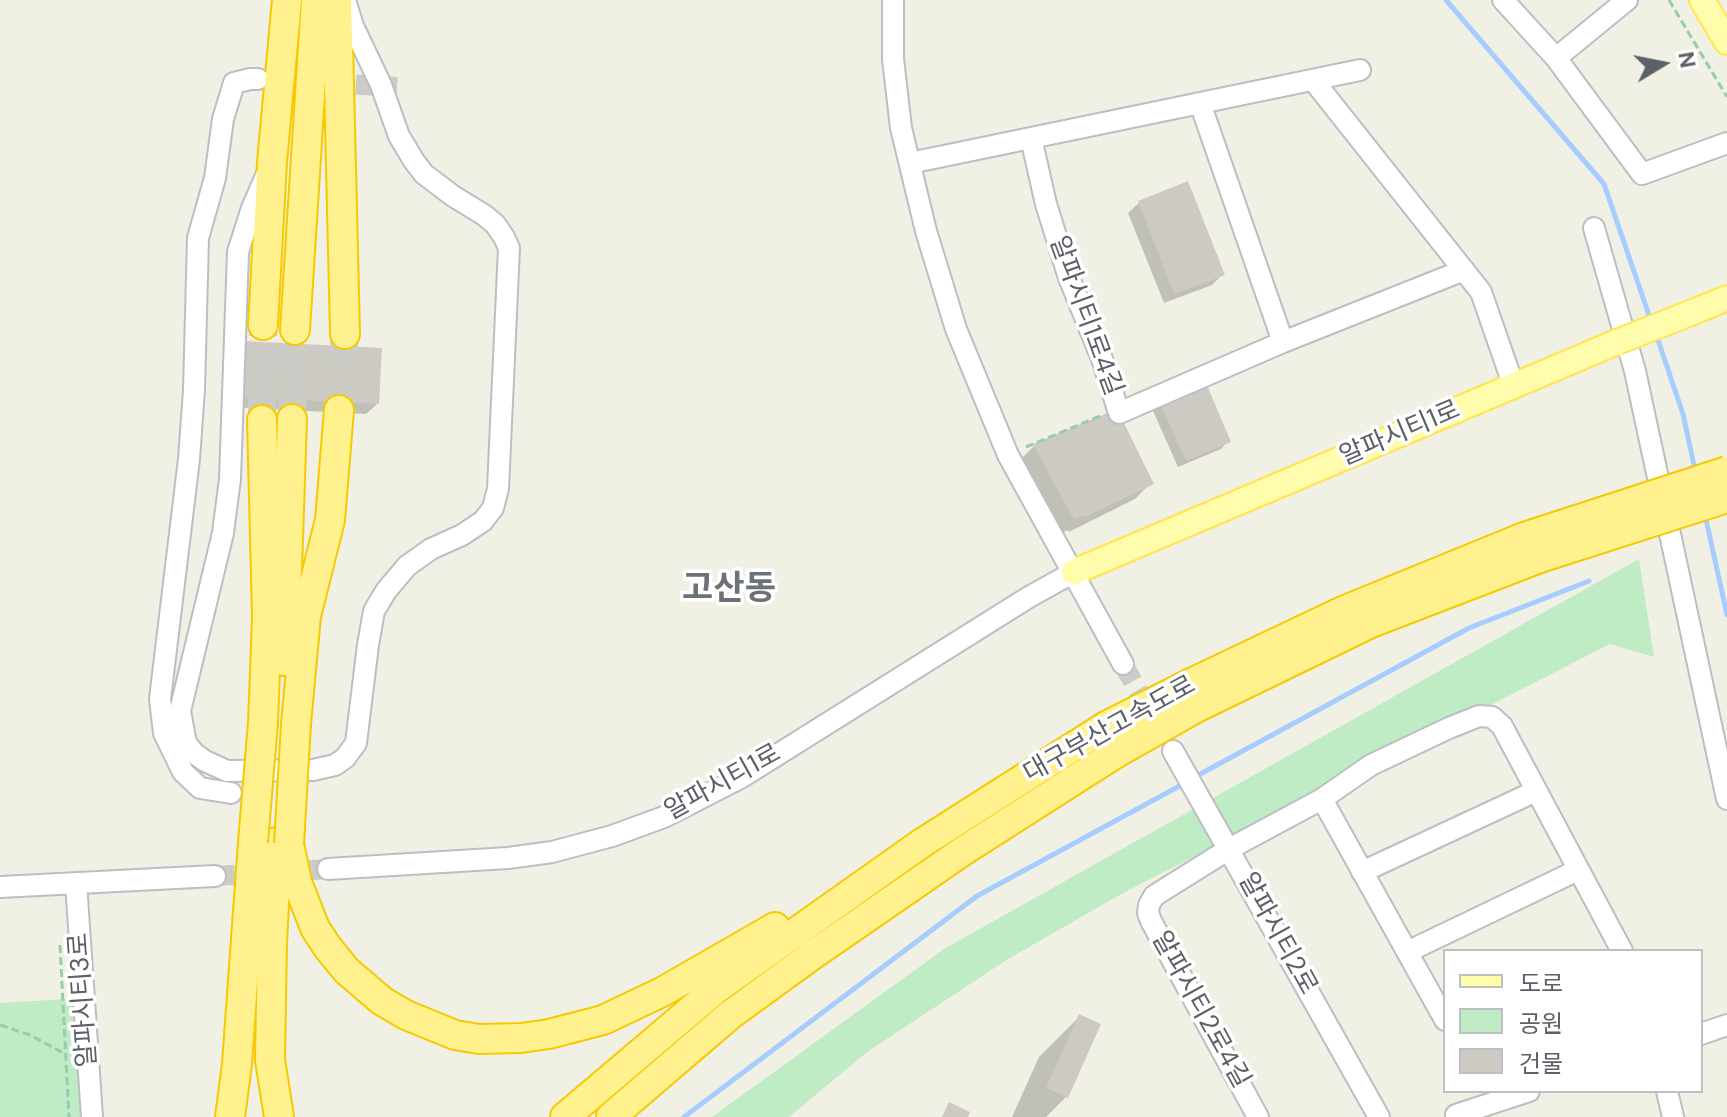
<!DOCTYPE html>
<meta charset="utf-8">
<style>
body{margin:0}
#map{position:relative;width:1727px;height:1117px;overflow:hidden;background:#f1f0e5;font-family:"DM Sans","Noto Sans KR",sans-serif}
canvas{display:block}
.legend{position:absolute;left:1443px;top:949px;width:260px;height:144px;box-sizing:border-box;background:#fff;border:2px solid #bebfc2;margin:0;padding:10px 14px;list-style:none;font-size:24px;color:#5c6067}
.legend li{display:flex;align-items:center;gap:16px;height:40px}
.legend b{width:40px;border:2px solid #bebfc2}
.north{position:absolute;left:1623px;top:24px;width:80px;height:80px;-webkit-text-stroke:6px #fff;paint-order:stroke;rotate:80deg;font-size:22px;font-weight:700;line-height:32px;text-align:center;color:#5c6067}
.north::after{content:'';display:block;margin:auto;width:28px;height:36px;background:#5c6067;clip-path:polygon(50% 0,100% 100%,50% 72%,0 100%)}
</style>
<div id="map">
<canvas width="1727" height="1117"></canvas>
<ul class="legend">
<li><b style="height:10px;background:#fffcac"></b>도로</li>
<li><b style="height:22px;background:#bfebc5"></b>공원</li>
<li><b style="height:22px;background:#cccac2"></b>건물</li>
</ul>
<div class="north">N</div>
</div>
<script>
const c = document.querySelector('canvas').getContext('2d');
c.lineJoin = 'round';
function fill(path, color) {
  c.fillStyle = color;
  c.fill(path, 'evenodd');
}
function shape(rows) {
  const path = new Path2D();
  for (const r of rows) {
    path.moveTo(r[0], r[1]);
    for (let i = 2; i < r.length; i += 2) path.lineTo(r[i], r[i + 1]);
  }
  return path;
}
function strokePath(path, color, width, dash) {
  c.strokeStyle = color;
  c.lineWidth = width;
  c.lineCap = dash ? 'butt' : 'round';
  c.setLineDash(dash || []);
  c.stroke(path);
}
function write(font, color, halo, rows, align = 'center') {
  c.font = font + ' "DM Sans","Noto Sans KR",sans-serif';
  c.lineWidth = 7;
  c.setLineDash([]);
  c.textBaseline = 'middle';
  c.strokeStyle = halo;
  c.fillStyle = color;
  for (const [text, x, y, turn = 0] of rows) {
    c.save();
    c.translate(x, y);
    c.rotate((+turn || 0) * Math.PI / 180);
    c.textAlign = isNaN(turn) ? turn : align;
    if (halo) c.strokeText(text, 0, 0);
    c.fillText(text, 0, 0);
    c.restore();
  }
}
const green = shape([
 [1639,559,1654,657,1610,644,1123,893,1008,959,867,1052,789,1117,712,1117,944,949],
 [84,998,92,1117,0,1117,0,1003]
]);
const shadow = shape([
 [1139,203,1223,274,1212,285,1164,303,1128,213],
 [234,354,377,404,366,414,231,407],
 [1160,403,1228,441,1221,449,1178,467,1153,411],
 [1034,446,1151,483,1135,499,1069,532,1068,530,1058,534,1019,461],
 [1079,1017,1066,1097,1046,1117,1012,1117,1039,1057]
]);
const stream = shape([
 [1446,0,1604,184,1651,321],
 [1656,334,1683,414,1695,470],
 [1705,515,1727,615],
 [1193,778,1469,628,1589,581],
 [684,1117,977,896,1185,783]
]);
const building = shape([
 [1188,181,1225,275,1174,294,1138,201],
 [244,341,382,348,379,404,241,397],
 [1206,383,1231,442,1186,461,1159,401],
 [1117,409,1154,484,1085,517,1084,515,1074,520,1033,444],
 [1079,1014,1101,1024,1068,1098,1046,1088],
 [949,1102,970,1112,968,1117,942,1117]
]);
const minorTunnel = shape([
 [266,79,397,87],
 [1123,664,1152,716],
 [215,876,328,869]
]);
const highwayTunnel = shape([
 [339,410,345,334],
 [292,419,295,330],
 [262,420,263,325]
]);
const path = shape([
 [1669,0,1727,97],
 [1026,447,1100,416],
 [60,945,69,1117],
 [0,1025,30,1035,65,1054]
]);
const minor = shape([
 [893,0,893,59,901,128,926,231,956,329,1008,455,1123,664],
 [1503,0,1556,58,1642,174,1727,143],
 [1556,58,1627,0],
 [1313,80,1481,292,1514,387],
 [1200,103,1283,342],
 [1031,138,1046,204,1069,278,1102,359,1119,413,1283,342,1464,270],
 [910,163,1360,70],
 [266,176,252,208,238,252,230,479,223,533,180,711,186,743,194,753,205,761,227,771,313,770,335,765,345,758,356,743,368,645,374,611,386,591,407,566,431,549,462,535,483,521,493,508,498,489,509,248,504,237,495,224,484,215,453,196,424,174,414,161,399,136,381,85,353,26,345,0],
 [1594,228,1635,371,1727,799],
 [1173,751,1379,1117],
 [231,793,200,788,183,772,164,733,160,699,189,459,194,390,198,238,215,178,223,119,234,83,250,79,258,79],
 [1322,799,1445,1020],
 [328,869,508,858,552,852,612,836,664,817,742,777,1029,597,1074,572],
 [1362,872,1536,791],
 [76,883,92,1117],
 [0,887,215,876],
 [1407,952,1578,870],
 [1701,1034,1727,1025],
 [1667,1091,1673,1117],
 [1456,1115,1529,1091],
 [1258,1117,1151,921,1148,913,1149,905,1154,896,1229,849,1322,799,1371,765,1449,728,1479,716,1492,717,1502,726,1622,951]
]);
const major = shape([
 [1702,0,1727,42],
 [1698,310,1727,298],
 [1074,572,1617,342]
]);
const highway = shape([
 [337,0,345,334],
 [263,325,272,162,287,0],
 [295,330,316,0],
 [262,420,267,617,263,723],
 [284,661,292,419],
 [296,724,306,616,330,520,339,410],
 [277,842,272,944,270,1060,279,1117],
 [289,844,297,882,315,928,328,948,347,971,382,1001,406,1015,455,1035,479,1039,521,1038,549,1034,603,1020,662,992,775,927],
 [230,1117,237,1064,253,842],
 [565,1117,717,988,922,843,1106,726,1187,685,1345,610,1524,537],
 [611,1117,730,1015,811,956,963,851,1118,752,1196,708,1371,623,1540,558]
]);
const majorBridge = shape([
 [1617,342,1698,310]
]);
const highwayBridge = shape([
 [1524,537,1727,471],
 [1540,558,1727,498],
 [253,842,263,723],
 [289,844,296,724]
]);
const streetNames = [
 ["알파시티1로4길",1085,316,70],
 ["알파시티1로",1400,434,-23],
 ["대구부산고속도로",1110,730,-29],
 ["알파시티1로",723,783,-29],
 ["알파시티2로",1277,934,61],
 ["알파시티3로",84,1000,-94],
 ["알파시티2로4길",1200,1010,61]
];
const districtNames = [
 ["고산동",729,590]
];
fill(green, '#bfebc5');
fill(shadow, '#0003');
strokePath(stream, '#a7cdff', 5);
fill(building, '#cccac2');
strokePath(minorTunnel, '#ccccc6', 20, [20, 10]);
strokePath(highwayTunnel, '#ccccc6', 28, [28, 14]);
strokePath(minor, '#bcbec5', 24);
strokePath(major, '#ffe550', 28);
strokePath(highway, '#f6c900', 32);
strokePath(path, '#97ccae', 3, [8, 4]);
strokePath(minor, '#fff', 20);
strokePath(major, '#fffcac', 24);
strokePath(highway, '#fff18e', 28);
strokePath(majorBridge, '#ffe550', 28, []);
strokePath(highwayBridge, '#f6c900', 32, []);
strokePath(majorBridge, '#fffcac', 24);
strokePath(highwayBridge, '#fff18e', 28);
write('26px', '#5c6067', '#fff', streetNames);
write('bold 34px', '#6d7279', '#fff', districtNames);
</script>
